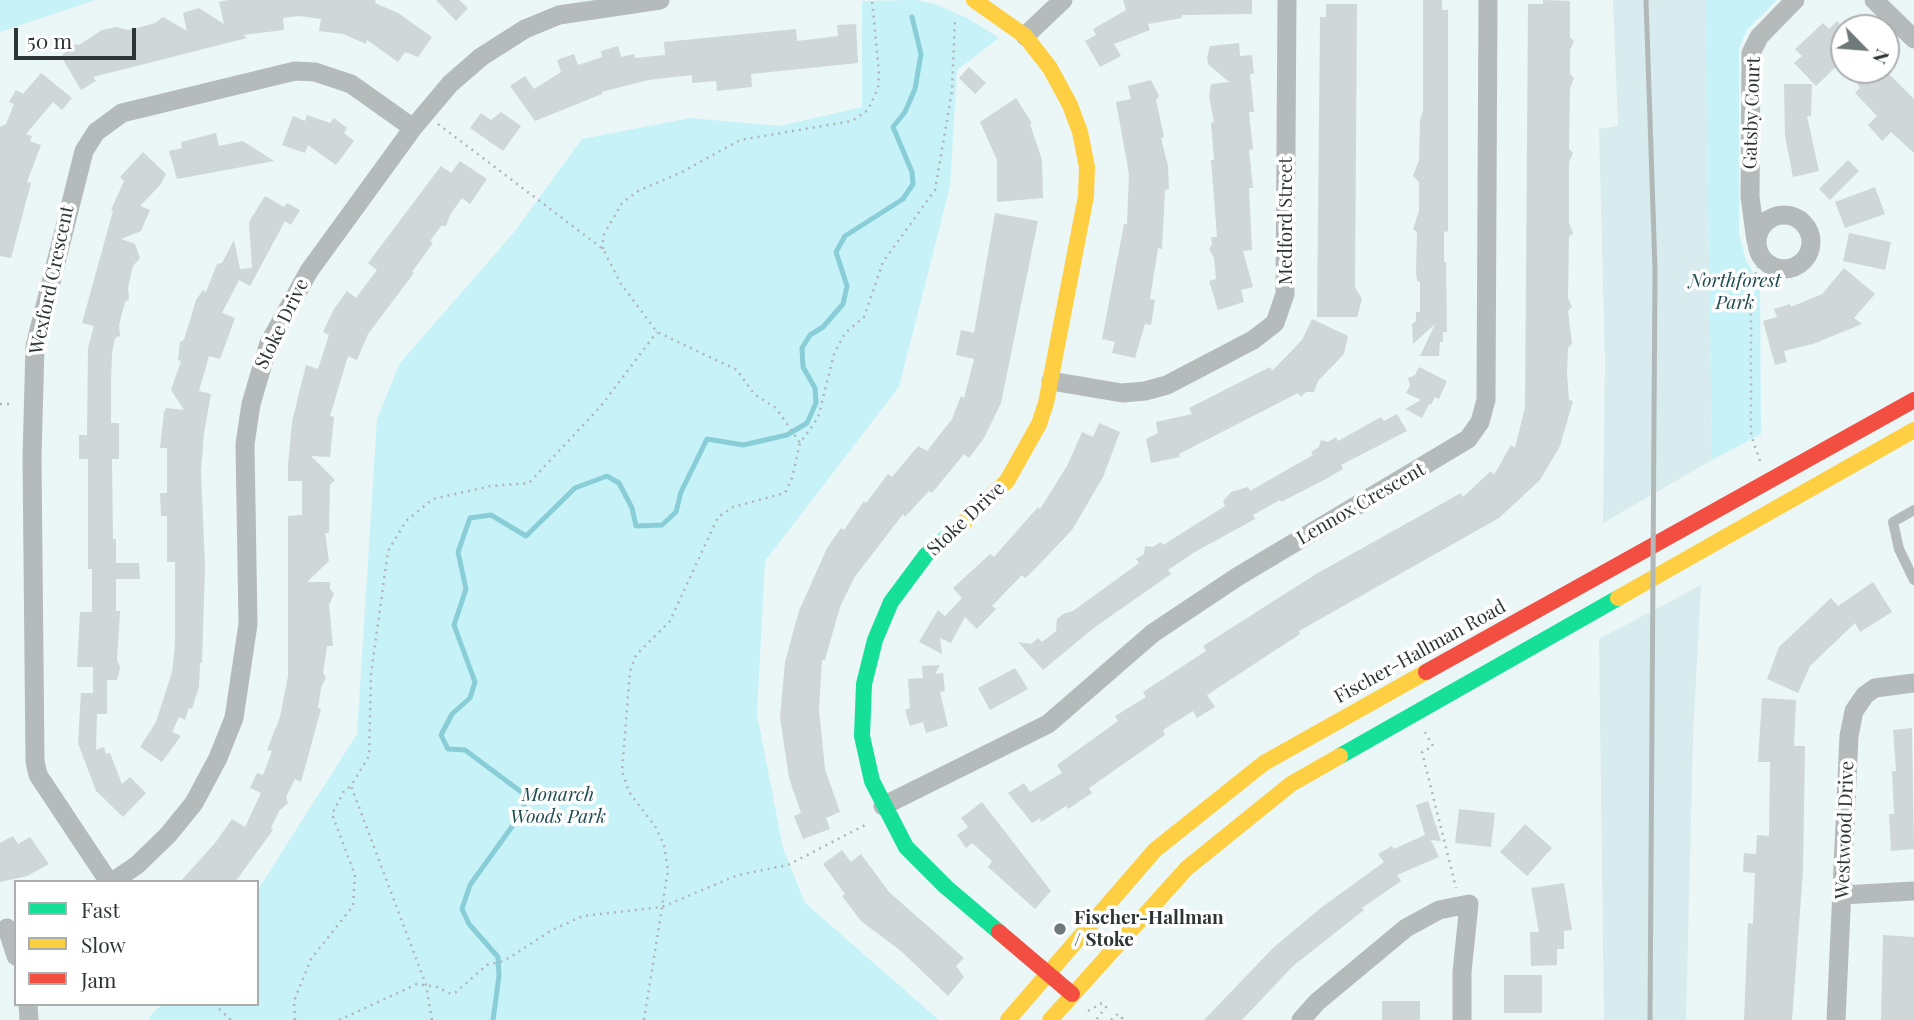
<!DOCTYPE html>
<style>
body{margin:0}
#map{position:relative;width:1914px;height:1020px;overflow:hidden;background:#ebf6f7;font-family:"Playfair Display",serif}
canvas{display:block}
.legend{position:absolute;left:14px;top:880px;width:245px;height:126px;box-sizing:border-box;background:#fff;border:2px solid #abaeaf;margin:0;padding:9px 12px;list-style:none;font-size:21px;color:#2e3536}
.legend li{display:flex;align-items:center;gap:14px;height:35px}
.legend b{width:35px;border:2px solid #abaeaf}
.north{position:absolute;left:1830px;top:14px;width:70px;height:70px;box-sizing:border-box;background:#fff;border:2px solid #abaeaf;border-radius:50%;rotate:115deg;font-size:19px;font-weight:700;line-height:28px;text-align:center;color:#2e3536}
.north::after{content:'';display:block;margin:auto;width:24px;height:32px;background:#70797a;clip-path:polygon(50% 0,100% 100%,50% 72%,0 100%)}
.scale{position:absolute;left:14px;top:28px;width:122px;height:32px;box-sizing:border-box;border:4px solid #2e3536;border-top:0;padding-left:9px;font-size:21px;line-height:24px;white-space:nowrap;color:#2e3536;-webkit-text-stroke:5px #fff;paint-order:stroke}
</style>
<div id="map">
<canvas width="1914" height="1020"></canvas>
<ul class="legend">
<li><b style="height:9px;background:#16e098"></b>Fast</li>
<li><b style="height:9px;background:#ffcf43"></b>Slow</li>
<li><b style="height:9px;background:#f24e42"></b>Jam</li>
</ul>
<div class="north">N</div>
<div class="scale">50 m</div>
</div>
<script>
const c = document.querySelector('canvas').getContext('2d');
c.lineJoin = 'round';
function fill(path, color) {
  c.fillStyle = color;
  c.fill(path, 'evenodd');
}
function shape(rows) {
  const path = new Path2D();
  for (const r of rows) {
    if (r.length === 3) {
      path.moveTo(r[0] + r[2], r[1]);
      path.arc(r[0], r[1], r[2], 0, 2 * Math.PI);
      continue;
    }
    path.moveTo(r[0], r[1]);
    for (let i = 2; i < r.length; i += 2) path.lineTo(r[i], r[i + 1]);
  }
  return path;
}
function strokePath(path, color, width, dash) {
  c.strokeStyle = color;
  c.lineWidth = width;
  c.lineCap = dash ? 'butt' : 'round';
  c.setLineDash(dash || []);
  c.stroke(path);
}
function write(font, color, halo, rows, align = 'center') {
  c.font = font + ' "Playfair Display",serif';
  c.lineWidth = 7;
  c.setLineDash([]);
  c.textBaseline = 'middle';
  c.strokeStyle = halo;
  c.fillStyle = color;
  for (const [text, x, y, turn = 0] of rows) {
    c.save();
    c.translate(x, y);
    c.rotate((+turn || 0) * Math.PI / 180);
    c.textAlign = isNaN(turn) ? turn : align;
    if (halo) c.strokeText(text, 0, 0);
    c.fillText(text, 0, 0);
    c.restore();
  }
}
const built = shape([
 [1613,0,1705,0,1712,460,1603,523,1605,361,1599,129,1618,126],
 [1701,585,1693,738,1686,1020,1604,1020,1599,639]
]);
const green = shape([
 [0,0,95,0,0,32],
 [916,0,935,4,969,19,999,38,957,70,950,186,899,387,765,561,757,714,783,848,805,903,939,1020,150,1020,150,1016,162,1004,257,1004,257,891,357,734,377,419,400,363,515,231,582,139,690,118,780,126,862,107,862,1],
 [1705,0,1777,0,1747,30,1739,48,1739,234,1746,260,1760,285,1761,434,1712,460]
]);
const stream = shape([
 [493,1020,499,976,498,957,469,924,462,909,470,885,524,810,524,794,465,750,448,749,441,735,452,714,470,698,475,682,454,625,466,589,458,552,470,518,491,515,526,536,575,488,607,476,619,483,632,508,636,526,662,525,676,512,681,492,707,439,743,445,787,435,807,423,816,403,815,388,803,367,802,348,810,335,823,327,843,304,847,286,836,252,845,236,903,199,913,184,912,172,893,127,905,112,915,89,921,54,912,17]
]);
const building = shape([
 [228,0,376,0,375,3,398,13,432,37,418,57,405,52,398,62,367,40,366,44,343,34,319,31,321,19,299,16,283,18,284,30,243,35,247,38,93,77,96,81,81,90,61,56,76,44,79,45,102,30,116,27,128,30,138,28,155,23,163,17,187,31,183,13,199,8,224,24,219,2],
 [436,0,459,0,468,8,456,21],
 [1123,0,1252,0,1252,14,1182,15,1182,18,1148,24,1150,30,1114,44,1121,56,1100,67,1085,41,1096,35,1093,29,1126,10],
 [1423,0,1442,0,1442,10,1448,10,1448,232,1444,231,1444,262,1446,262,1447,332,1443,332,1443,342,1440,342,1439,356,1420,356,1435,324,1413,344,1412,324,1416,321,1416,312,1420,312,1420,282,1417,281,1416,272,1417,232,1413,229,1419,211,1419,182,1413,176,1419,160,1420,119,1423,111],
 [1543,0,1570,1,1570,37,1574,41,1570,50,1570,74,1574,78,1570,88,1569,149,1573,153,1569,162,1569,223,1573,233,1569,237,1568,298,1572,307,1568,311,1572,344,1568,348,1567,374,1569,400,1573,401,1560,446,1540,480,1499,518,1299,631,1300,634,1207,695,1215,707,1197,718,1193,711,1163,730,1165,735,1089,788,1092,793,1068,809,1066,806,1041,822,1040,818,1032,823,1008,793,1024,783,1030,792,1062,773,1057,765,1118,721,1115,716,1146,697,1143,692,1206,651,1203,646,1316,574,1461,493,1463,497,1491,471,1494,475,1511,445,1515,448,1525,407,1528,4,1543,4],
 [1326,4,1357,4,1355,287,1362,299,1357,317,1317,317,1320,17,1326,17],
 [1837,21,1844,29,1844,59,1816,86,1794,63,1802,56,1795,49,1823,23,1829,29],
 [856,24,858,63,751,74,752,87,717,91,716,81,692,83,692,75,648,80,602,92,602,94,535,121,510,86,525,76,534,89,561,72,557,60,574,54,578,65,602,57,601,51,618,46,621,57,634,54,635,58,665,55,664,42,796,29,797,41,838,36,837,25],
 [1239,43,1240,56,1252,55,1254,74,1250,74,1254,112,1249,112,1253,149,1249,150,1253,188,1249,188,1252,250,1243,251,1253,287,1241,290,1244,302,1218,310,1209,281,1216,279,1214,258,1209,249,1212,245,1211,237,1217,237,1211,160,1214,160,1211,123,1214,122,1209,96,1211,84,1229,82,1208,64,1207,58,1210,46],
 [969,67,986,83,975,94,959,78],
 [1872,70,1885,70,1914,99,1914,153,1891,132,1882,141,1868,125,1877,116,1855,93,1860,88,1857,84],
 [41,73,72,98,62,110,53,102,26,134,32,136,30,141,41,145,27,182,31,183,11,258,0,256,0,127,6,124,14,104,9,102,16,90,23,94],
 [1151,80,1159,96,1156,100,1164,137,1161,138,1168,166,1169,189,1165,190,1162,249,1158,248,1150,299,1155,300,1151,325,1145,324,1135,358,1112,353,1115,342,1102,339,1124,224,1127,224,1129,174,1116,102,1131,99,1128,86],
 [1784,84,1812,84,1811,116,1807,116,1819,171,1793,177,1785,136],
 [1016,98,1032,123,1030,124,1042,160,1043,198,997,202,997,160,980,122],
 [501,112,521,126,503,151,470,128,481,113,491,120],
 [307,115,330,123,334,118,347,128,344,133,354,141,336,165,308,145,305,153,282,145,293,116,305,121],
 [216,133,219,146,243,141,274,161,177,179,169,151,182,148,181,142],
 [143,152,166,174,161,184,140,206,150,210,141,231,121,239,135,244,140,258,133,266,128,288,129,299,125,302,119,325,120,336,115,338,112,353,111,383,111,423,119,423,119,459,112,459,113,539,116,539,116,563,139,563,140,579,116,579,116,611,120,611,117,659,120,668,117,680,107,680,107,714,97,714,96,750,104,747,106,754,110,753,122,784,130,777,146,793,123,817,96,791,78,743,81,693,93,693,93,667,77,667,80,612,92,612,92,569,88,569,88,459,79,459,79,435,87,435,88,348,94,326,82,323,113,211,111,210,124,181,120,177],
 [1848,160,1859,171,1830,200,1819,189],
 [460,161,487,179,470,204,462,198,450,215,446,226,441,226,430,241,433,243,412,272,414,273,368,334,357,360,348,356,330,416,334,417,330,457,311,456,335,480,330,485,329,533,325,533,329,561,307,582,330,582,330,589,334,594,329,605,333,646,327,646,323,673,326,677,321,688,318,708,321,709,301,782,295,779,286,797,288,803,279,811,271,828,273,830,235,882,180,882,215,843,232,819,245,827,261,793,250,788,257,773,263,775,272,751,267,750,280,717,288,676,288,516,302,515,302,481,288,481,288,466,292,422,306,365,318,369,329,335,323,332,334,309,347,291,356,298,377,270,368,263,441,166,451,173],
 [1875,187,1885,214,1845,228,1835,202],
 [265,196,284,207,287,203,300,210,291,225,285,221,250,286,239,280,222,313,235,318,220,359,209,356,199,391,211,394,204,433,201,471,205,567,202,663,200,663,199,687,192,709,189,708,185,720,179,717,172,732,181,736,162,762,140,747,156,722,172,672,175,644,175,562,167,562,167,516,161,516,160,493,167,493,167,448,160,448,164,412,166,408,184,410,171,390,181,361,178,360,180,342,184,340,196,300,203,290,206,292,217,264,222,263,234,240,240,269,252,268,249,222],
 [995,213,1038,221,1001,403,984,438,969,458,964,454,932,493,929,491,905,517,903,514,854,578,840,607,825,660,822,660,819,710,825,769,840,812,826,818,830,829,803,839,794,816,801,813,789,778,780,717,785,662,799,611,827,548,841,528,844,530,864,501,866,503,888,474,892,477,918,446,927,451,952,419,961,396,964,398,974,359,956,355,961,330,974,333],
 [1849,233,1891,242,1885,270,1843,261],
 [1844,268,1875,294,1854,318,1862,324,1813,344,1784,351,1787,362,1775,365,1763,321,1777,317,1774,309,1790,304,1791,307,1822,294],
 [1312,319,1348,336,1344,354,1318,381,1314,392,1306,392,1301,397,1298,393,1179,454,1180,457,1151,463,1146,439,1158,433,1156,422,1192,414,1189,408,1270,367,1272,371,1302,340],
 [1419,367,1447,381,1439,399,1435,397,1431,405,1429,404,1422,418,1405,409,1421,400,1406,393,1410,386,1408,378,1415,375],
 [1397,414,1407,431,1341,465,1343,469,1326,479,1281,502,1280,500,1253,515,1255,519,1193,553,1168,570,1171,574,1095,627,1043,670,1018,642,1031,644,1038,638,1042,642,1056,631,1057,619,1063,614,1073,611,1139,563,1136,559,1144,554,1145,546,1153,547,1161,542,1163,545,1225,506,1223,501,1231,492,1248,487,1250,491,1313,455,1311,452,1319,447,1321,440,1328,442,1336,437,1338,441,1381,417,1384,421],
 [1099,423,1120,432,1103,477,1072,530,1031,573,1025,578,1022,575,992,606,996,609,977,629,965,617,951,643,940,638,942,654,919,642,938,610,945,616,962,598,953,588,990,554,994,557,1038,507,1040,509,1067,466,1082,432,1093,437],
 [1873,582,1892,612,1860,632,1855,623,1810,666,1798,693,1767,679,1779,647,1831,598,1838,606],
 [940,665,935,674,943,673,945,691,940,692,948,726,926,733,923,722,910,726,905,710,910,708,908,679,923,678,922,666],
 [1015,668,1028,689,990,710,978,688],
 [1762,698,1796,700,1794,746,1805,746,1803,870,1792,1020,1744,1020,1748,923,1753,924,1755,873,1743,872,1744,853,1756,854,1757,835,1769,836,1770,762,1758,762],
 [1912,728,1914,849,1891,851,1889,814,1894,814,1892,771,1896,771,1893,730],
 [1428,801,1441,841,1431,840,1439,857,1397,875,1401,881,1362,908,1364,910,1293,966,1242,1020,1204,1020,1274,947,1322,907,1384,862,1378,854,1392,846,1394,849,1425,835,1416,805],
 [982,802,1051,891,1035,909,988,867,992,861,972,843,966,848,957,835,968,827,961,818],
 [1459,809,1495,813,1491,847,1455,843],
 [1525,824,1552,848,1527,876,1500,852],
 [13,836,18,844,30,837,49,864,27,876,0,882,0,843],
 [842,850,851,862,861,854,889,892,964,958,956,966,964,977,948,996,901,951,861,921,842,896,845,894,823,864],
 [1564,883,1572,930,1564,931,1564,949,1557,949,1557,965,1531,966,1530,932,1539,932,1531,888],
 [1883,935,1914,937,1914,1020,1881,1020],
 [1504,975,1542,975,1542,1013,1504,1013],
 [1382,1001,1420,1001,1420,1020,1382,1020]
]);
const path = shape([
 [438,124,603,249,621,284,657,332,737,370,754,394,776,408,800,443],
 [603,249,603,236,622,203,638,191,682,172,740,140,852,121,868,110,878,88,879,73,872,0],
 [0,404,11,404],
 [1760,461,1751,435,1751,286,1761,258],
 [1425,732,1433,746,1422,752,1456,888],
 [214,1004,231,1020],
 [1088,1011,1102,1003,1106,1007,1096,1020],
 [295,1020,294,1001,311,959,353,906,355,875,332,814,344,791,351,786],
 [339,1020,417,984,437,987,451,994,456,992,487,965,504,961,552,930,583,916,662,907,738,875,788,865,869,823],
 [432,1020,426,985,351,786,369,756,371,674,388,551,406,521,433,499,491,486,529,483,601,406,657,332],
 [644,1020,668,870,664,845,655,826,629,792,622,771,630,671,636,655,670,621,718,517,733,507,785,493,792,478,800,443,818,418,834,354,845,333,864,317,883,262,935,190,952,91,955,18],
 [1111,1020,1118,1014,1122,1018,1120,1020]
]);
const lane = shape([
 [1914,510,1893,522,1899,549,1914,580]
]);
const street = shape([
 [1874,0,1914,39],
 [1025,36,1063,0],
 [1784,242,27],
 [1756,241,1750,197,1751,53,1759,37,1795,0],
 [1051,381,1122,393,1145,391,1167,385,1253,340,1275,323,1285,294,1287,0],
 [883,806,1048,724,1153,633,1237,577,1468,439,1480,422,1486,400,1488,0],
 [109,882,38,775,35,761,32,457,35,346,84,151,96,132,122,113,295,71,315,72,351,84,413,128],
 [112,882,137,865,168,835,194,803,218,758,234,718,248,624,245,444,251,404,269,343,309,271,413,128,450,84,481,57,525,29,559,15,660,0],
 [1842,895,1914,891],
 [7,928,16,956],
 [28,1004,29,1020],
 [1301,1020,1317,1002,1406,928,1439,910,1469,904,1462,972,1462,1020],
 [1836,1020,1849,736,1854,711,1865,695,1875,688,1914,683]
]);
const fast = shape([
 [960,526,926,555,891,602,875,640,864,684,862,736,872,781,906,847,946,887,999,932],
 [1340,756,1618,598]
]);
const slow = shape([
 [960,526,1007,481,1039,424,1046,403,1086,196,1087,167,1080,132,1070,105,1050,68,1025,36,974,0],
 [1618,598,1914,430],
 [1008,1020,1155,850,1264,763,1426,672],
 [1050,1020,1187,868,1291,784,1340,756]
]);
const jam = shape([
 [1426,672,1914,400],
 [999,932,1072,994]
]);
const rail = shape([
 [1646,0,1655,269,1650,1020]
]);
const markers = [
 [1060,929,7,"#70797a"]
];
const streetNames = [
 ["Gatsby Court",1752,113,-88],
 ["Medford Street",1286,221,-90],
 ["Wexford Crescent",52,280,-78],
 ["Stoke Drive",282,324,-64],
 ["Lennox Crescent",1361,504,-30],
 ["Stoke Drive",966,519,-43],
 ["Fischer-Hallman Road",1420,652,-29],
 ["Westwood Drive",1845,830,-88]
];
const parkNames = [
 ["Northforest",1735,281],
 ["Park",1735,303],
 ["Monarch",558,795],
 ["Woods Park",558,817]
];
const poiNames = [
 ["Fischer-Hallman",1074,918],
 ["/ Stoke",1074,940]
];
fill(built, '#d8ebee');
fill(green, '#c7f3f8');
strokePath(stream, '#89ced7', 5);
fill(building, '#cfd7d8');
strokePath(path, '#b0b5b6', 2.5, [2, 5]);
strokePath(lane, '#b5babb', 10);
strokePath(street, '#b5babb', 19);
strokePath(fast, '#16e098', 16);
strokePath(slow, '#ffcf43', 16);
strokePath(jam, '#f24e42', 16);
strokePath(rail, '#b1b8b8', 5);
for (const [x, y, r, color] of markers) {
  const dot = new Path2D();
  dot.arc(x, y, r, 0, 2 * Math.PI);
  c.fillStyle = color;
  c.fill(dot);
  strokePath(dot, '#fff', 2.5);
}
write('19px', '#2e3536', '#fff', streetNames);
write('italic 19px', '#214c52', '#fff', parkNames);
write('bold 19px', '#2e3536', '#fff', poiNames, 'left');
</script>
